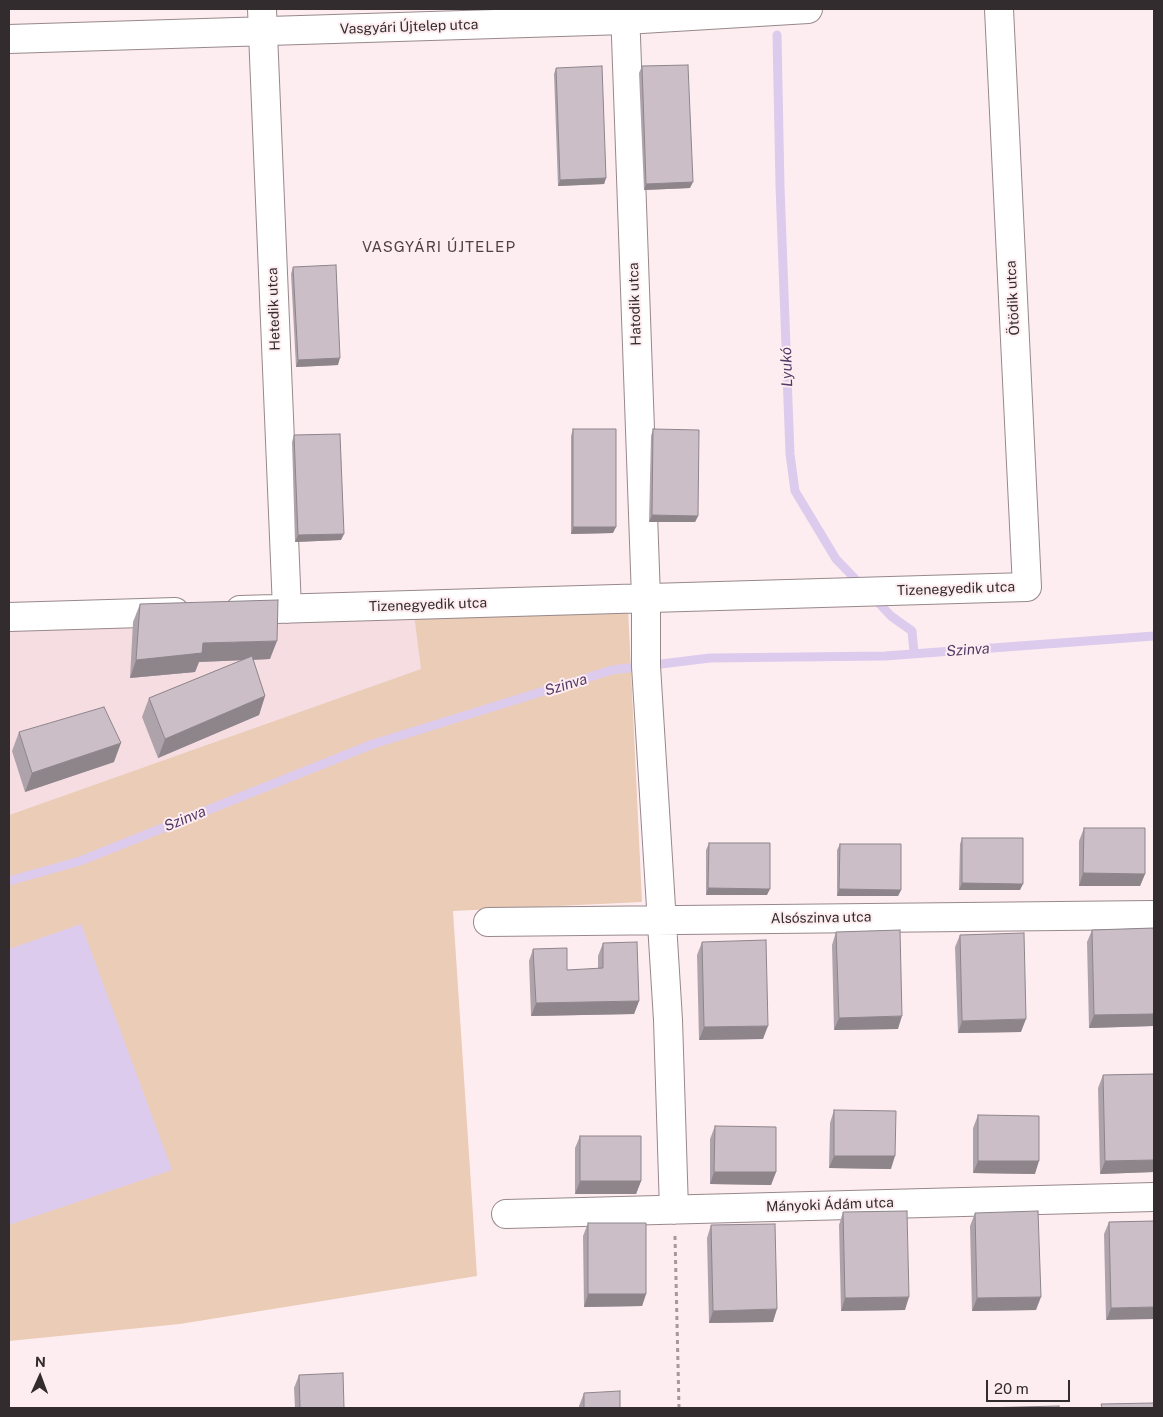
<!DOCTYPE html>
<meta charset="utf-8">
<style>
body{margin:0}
#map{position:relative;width:1163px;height:1417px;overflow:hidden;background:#feedf0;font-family:"Public Sans",sans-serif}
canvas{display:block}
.frame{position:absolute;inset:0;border:10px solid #332c2e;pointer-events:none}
.north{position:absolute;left:15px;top:1352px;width:50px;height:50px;-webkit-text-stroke:4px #feedf0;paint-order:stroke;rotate:2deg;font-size:14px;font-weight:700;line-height:20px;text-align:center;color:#332c2e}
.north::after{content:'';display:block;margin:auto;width:18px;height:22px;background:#332c2e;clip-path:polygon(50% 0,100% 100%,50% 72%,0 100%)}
.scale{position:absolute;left:986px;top:1380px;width:84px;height:22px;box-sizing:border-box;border:2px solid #332c2e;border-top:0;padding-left:6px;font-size:15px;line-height:18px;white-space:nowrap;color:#332c2e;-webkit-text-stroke:4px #feedf0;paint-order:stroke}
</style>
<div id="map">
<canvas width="1163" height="1417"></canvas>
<div class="frame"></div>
<div class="north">N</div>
<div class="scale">20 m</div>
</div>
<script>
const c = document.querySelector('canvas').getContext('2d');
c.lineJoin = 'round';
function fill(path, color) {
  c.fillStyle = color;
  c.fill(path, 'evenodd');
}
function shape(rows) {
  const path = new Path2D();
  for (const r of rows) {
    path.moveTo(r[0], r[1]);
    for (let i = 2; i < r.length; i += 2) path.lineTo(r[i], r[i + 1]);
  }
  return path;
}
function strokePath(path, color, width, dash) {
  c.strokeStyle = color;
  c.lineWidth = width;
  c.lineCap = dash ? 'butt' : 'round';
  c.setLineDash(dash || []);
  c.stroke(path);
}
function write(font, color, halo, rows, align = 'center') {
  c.font = font + ' "Public Sans",sans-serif';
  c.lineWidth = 4;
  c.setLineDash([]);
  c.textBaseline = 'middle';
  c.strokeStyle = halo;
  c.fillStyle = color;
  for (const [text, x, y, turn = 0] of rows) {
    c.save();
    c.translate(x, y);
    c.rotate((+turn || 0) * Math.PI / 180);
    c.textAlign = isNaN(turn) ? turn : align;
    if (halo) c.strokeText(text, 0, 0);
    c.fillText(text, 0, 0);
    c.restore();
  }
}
const built = shape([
 [414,615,422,669,9,815,9,630]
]);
const green = shape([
 [628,607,642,902,453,911,477,1276,180,1324,9,1341,9,815,421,669,414,615]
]);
const water = shape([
 [81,924,172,1170,9,1225,9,949]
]);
const stream = shape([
 [777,35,780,186,790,454,795,491,836,559,863,587],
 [874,598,891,616,912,631,914,653],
 [9,881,80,861,373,744,612,670,710,658,885,656,1154,636]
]);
const path = shape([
 [675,1236,679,1408]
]);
const minor = shape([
 [262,9,287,609],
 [625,9,646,598,646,666,668,1020,674,1210],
 [9,39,625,20,808,9],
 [240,610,1027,587,999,9],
 [9,617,175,612],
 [488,922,1154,915],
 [506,1214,1154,1197]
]);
const wall = shape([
 [642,66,690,188,644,190,639,73],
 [556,68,606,178,604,184,558,186,554,74],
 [293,267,338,365,296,367,291,274],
 [573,429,613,533,571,534,571,436],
 [653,429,698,516,695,522,649,522,651,436],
 [294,435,341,540,295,542,292,442],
 [140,604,270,659,253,660,265,696,259,715,158,758,142,717,149,698,242,660,199,662,195,672,130,678,133,622],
 [19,732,114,762,25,792,12,751],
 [1084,828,1145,874,1140,886,1079,886,1079,841],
 [962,838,1020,890,959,890,960,844],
 [709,843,767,895,706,895,706,850],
 [840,844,901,890,898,896,837,896,837,850],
 [1154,928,1154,1024,1153,1026,1089,1028,1087,942,1092,930],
 [836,932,898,1029,834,1030,832,945],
 [960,935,1021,1032,958,1033,955,947],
 [702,942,763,1039,699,1040,697,955],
 [603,943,639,1001,634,1014,531,1016,529,961,533,949,567,970,598,969,598,956],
 [1154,1074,1154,1172,1100,1174,1098,1088,1103,1075],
 [834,1110,891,1169,829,1168,830,1123],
 [978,1115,1035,1174,973,1173,973,1128],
 [715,1126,776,1172,771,1185,710,1184,710,1139],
 [580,1136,641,1181,636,1194,575,1194,575,1148],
 [843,1212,905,1310,841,1311,839,1225],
 [975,1213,1036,1310,972,1311,970,1226],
 [1154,1221,1106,1320,1104,1234,1109,1222],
 [588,1223,646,1294,642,1306,584,1307,583,1236],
 [711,1225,773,1322,709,1323,707,1238],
 [299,1375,344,1408,295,1408,294,1388],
 [584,1393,620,1408,579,1408,579,1406]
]);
const shadedWall = shape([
 [606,178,604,184,558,186,560,180],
 [693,182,690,188,644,190,646,184],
 [340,358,338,365,296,367,298,360],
 [652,515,698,516,695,522,649,522],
 [573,527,616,527,613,533,571,534],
 [344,534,341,540,295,542,298,535],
 [277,641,270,659,199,662,195,672,130,678,136,660,203,643],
 [265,696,259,715,158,758,165,739],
 [121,743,114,762,25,792,32,773],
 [1083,873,1145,874,1140,886,1079,886],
 [962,883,1023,884,1020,890,959,890],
 [708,888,770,889,767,895,706,895],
 [839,889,901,890,898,896,837,896],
 [639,1001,634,1014,531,1016,536,1003],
 [1154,1014,1154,1024,1153,1026,1089,1028,1094,1015],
 [902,1016,898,1029,834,1030,839,1018],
 [1026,1019,1021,1032,958,1033,962,1021],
 [768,1026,763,1039,699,1040,704,1027],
 [834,1156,895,1156,891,1169,829,1168],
 [1154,1160,1154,1172,1100,1174,1105,1161],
 [978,1161,1039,1161,1035,1174,973,1173],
 [714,1172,776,1172,771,1185,710,1184],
 [580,1181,641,1181,636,1194,575,1194],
 [588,1294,646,1294,642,1306,584,1307],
 [909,1297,905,1310,841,1311,845,1298],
 [1041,1297,1036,1310,972,1311,977,1298],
 [1154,1307,1154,1319,1106,1320,1111,1308],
 [777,1309,773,1322,709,1323,713,1311]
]);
const building = shape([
 [688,65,693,182,646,184,642,66,688,65],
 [602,66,606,178,560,180,556,68,602,66],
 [336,265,340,358,298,360,293,267,336,265],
 [573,429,616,429,616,527,573,527,573,429],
 [653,429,699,430,698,516,652,515,653,429],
 [340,434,344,534,298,535,294,435,340,434],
 [278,600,277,641,203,643,202,653,136,660,140,604,278,600],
 [252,656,265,696,165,739,149,698,252,656],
 [104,707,121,743,32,773,19,732,104,707],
 [1084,828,1145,828,1145,874,1083,873,1084,828],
 [962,838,1023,838,1023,884,962,883,962,838],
 [709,843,770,843,770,889,708,888,709,843],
 [840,844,901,844,901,890,839,889,840,844],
 [1154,928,1154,1014,1094,1015,1092,930,1154,928],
 [900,930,902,1016,839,1018,836,932,900,930],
 [1024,933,1026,1019,962,1021,960,935,1024,933],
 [766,940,768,1026,704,1027,702,942,766,940],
 [637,942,639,1001,536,1003,533,949,567,948,567,970,603,968,603,943,637,942],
 [1154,1074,1154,1160,1105,1161,1103,1075,1154,1074],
 [834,1110,896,1111,895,1156,834,1156,834,1110],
 [978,1115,1039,1116,1039,1161,978,1161,978,1115],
 [715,1126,776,1127,776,1172,714,1172,715,1126],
 [580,1136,641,1136,641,1181,580,1181,580,1136],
 [907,1211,909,1297,845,1298,843,1212,907,1211],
 [1038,1211,1041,1297,977,1298,975,1213,1038,1211],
 [1154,1221,1154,1307,1111,1308,1109,1222,1154,1221],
 [588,1223,646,1223,646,1294,588,1294,588,1223],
 [775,1224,777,1309,713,1311,711,1225,775,1224],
 [343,1373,344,1408,300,1408,299,1375,343,1373],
 [620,1391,620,1408,584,1408,584,1393,620,1391],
 [1154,1403,1154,1408,1102,1408,1101,1404,1154,1403],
 [1059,1406,1059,1408,981,1408,1059,1406]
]);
const streetNames = [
 ["Vasgyári Újtelep utca",409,27,-2],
 ["Ötödik utca",1013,298,-93],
 ["Hatodik utca",635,304,-92],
 ["Hetedik utca",274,309,-92],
 ["Tizenegyedik utca",956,589,-2],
 ["Tizenegyedik utca",428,605,-2],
 ["Alsószinva utca",821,918,-1],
 ["Mányoki Ádám utca",830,1205,-2]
];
const neighbourhoodNames = [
 ["VASGYÁRI ÚJTELEP",439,247]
];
const waterNames = [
 ["Lyukó",787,367,-92],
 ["Szinva",968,650,-4],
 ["Szinva",566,685,-17],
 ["Szinva",185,819,-22]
];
fill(built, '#f6dde2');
fill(green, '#eaccb7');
fill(water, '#ddcbed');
strokePath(stream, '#ddcbed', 9);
strokePath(minor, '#97888b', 30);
strokePath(path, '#a4989a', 3, [4, 4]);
strokePath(minor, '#fff', 28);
fill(wall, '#afa3ab');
fill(shadedWall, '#8e858b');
fill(building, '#cbbec7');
strokePath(building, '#8e858b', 1);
write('14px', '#332c2e', '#feedf0', streetNames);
c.letterSpacing = '1px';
write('15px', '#4e4043', '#feedf0', neighbourhoodNames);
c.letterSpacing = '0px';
write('italic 15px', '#533966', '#feedf0', waterNames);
</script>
